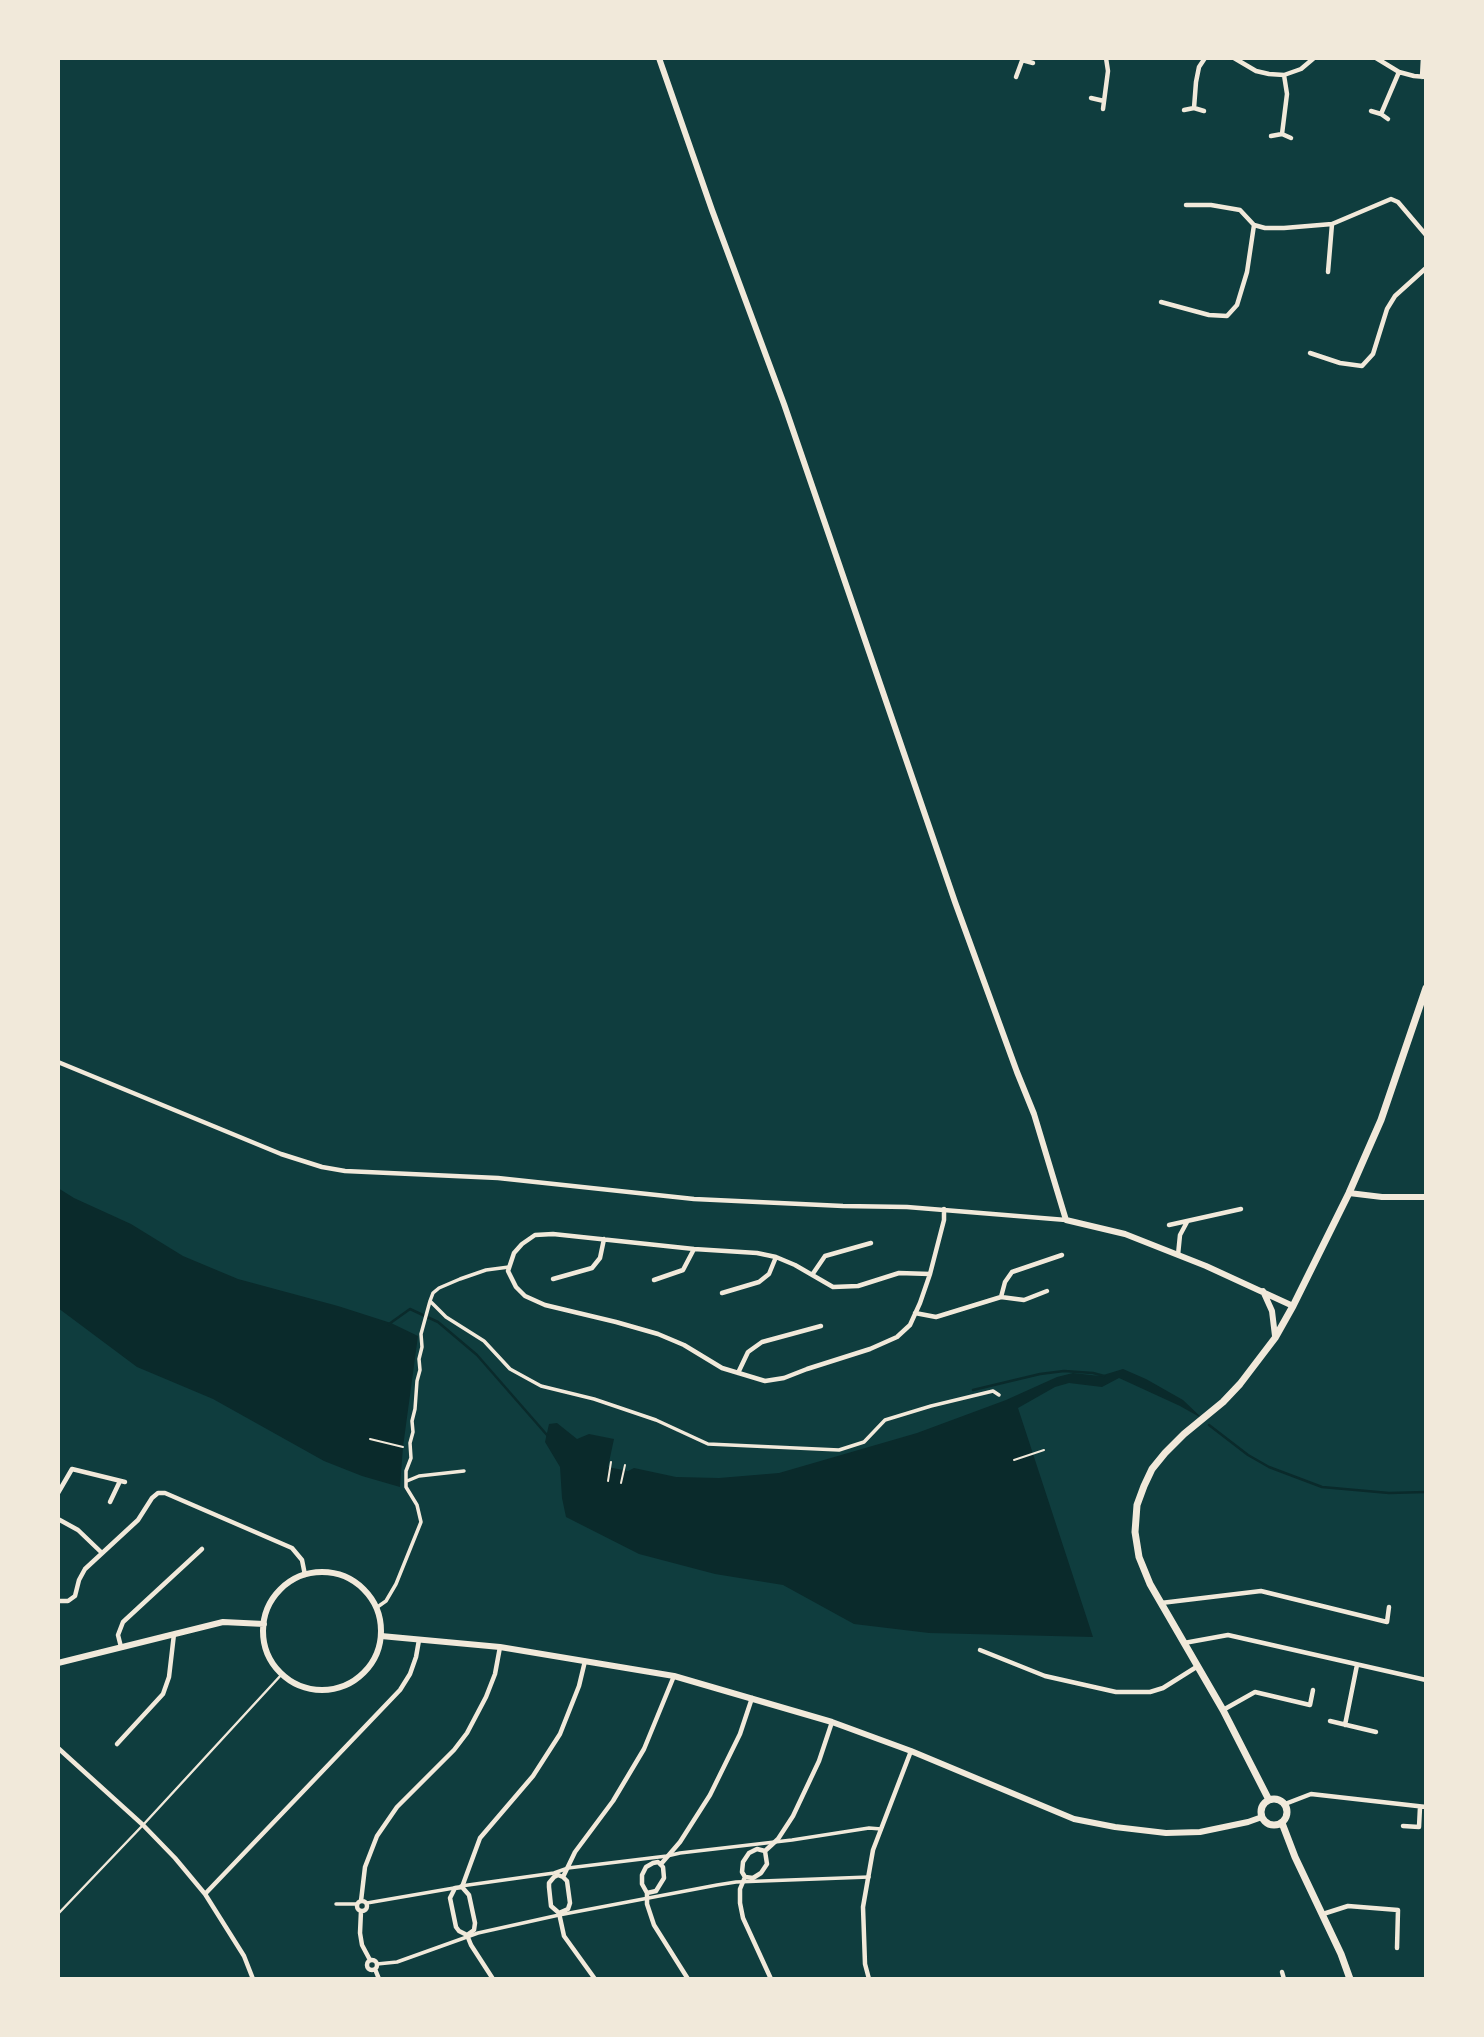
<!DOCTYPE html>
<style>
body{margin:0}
#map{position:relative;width:1484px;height:2037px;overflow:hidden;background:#0f3d3e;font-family:"Golos Text",sans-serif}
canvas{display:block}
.frame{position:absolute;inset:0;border:60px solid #f1e9da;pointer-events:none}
</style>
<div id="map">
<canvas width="1484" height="2037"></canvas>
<div class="frame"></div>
</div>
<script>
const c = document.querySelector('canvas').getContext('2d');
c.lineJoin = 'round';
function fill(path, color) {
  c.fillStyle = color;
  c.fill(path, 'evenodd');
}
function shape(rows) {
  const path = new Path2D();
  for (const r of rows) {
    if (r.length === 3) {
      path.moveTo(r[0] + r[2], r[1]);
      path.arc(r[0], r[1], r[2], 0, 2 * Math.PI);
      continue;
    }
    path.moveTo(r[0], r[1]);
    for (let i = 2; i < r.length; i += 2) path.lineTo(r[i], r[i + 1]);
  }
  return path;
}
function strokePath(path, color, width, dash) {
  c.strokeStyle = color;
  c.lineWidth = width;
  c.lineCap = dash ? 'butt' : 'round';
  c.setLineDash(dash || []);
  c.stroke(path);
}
const water = shape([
 [58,1188,74,1198,131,1224,183,1256,238,1279,338,1306,391,1323,418,1336,403,1447,400,1487,362,1476,324,1461,213,1399,137,1367,58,1308],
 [1123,1369,1146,1379,1183,1400,1203,1419,1180,1406,1119,1378,1102,1387,1069,1383,1055,1387,1018,1408,1093,1637,929,1633,854,1624,783,1585,715,1574,639,1554,566,1517,562,1498,560,1467,545,1442,549,1424,557,1423,577,1439,589,1434,614,1439,608,1467,628,1471,634,1468,676,1477,719,1478,779,1473,917,1433,1006,1400,1057,1377,1073,1373,1100,1376]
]);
const stream = shape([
 [389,1324,410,1309,438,1322,477,1355,547,1435],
 [973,1390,1040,1374,1064,1371,1093,1373,1104,1376],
 [1209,1425,1248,1455,1269,1467,1322,1487,1389,1493,1426,1492]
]);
const path = shape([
 [370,1439,403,1447],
 [1014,1460,1044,1450],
 [608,1481,611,1462],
 [621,1483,625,1465]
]);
const service = shape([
 [58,1914,143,1825,282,1674]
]);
const pedestrian = shape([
 [430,1301,446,1317,484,1341,510,1369,541,1386,594,1399,656,1420,708,1444,839,1450,864,1442,885,1420,931,1406,993,1391,999,1395],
 [407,1481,419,1476,464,1471],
 [376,1608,386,1601,396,1584,421,1522,417,1505,406,1487,406,1471,411,1458,410,1443,413,1432,412,1421,415,1409,417,1381,420,1370,419,1359,422,1347,421,1334,430,1301,433,1293,439,1288,460,1279,486,1270,509,1267],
 [461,1886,554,1873,568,1868,667,1856,680,1853,792,1840,869,1828,881,1829],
 [367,1903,454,1888],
 [336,1904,357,1904],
 [377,1964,397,1962,478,1933,559,1915,717,1885,736,1882,869,1877]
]);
const minor = shape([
 [1234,58,1256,71,1269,74,1284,75,1301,69,1314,58],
 [1376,58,1399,72,1414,76,1426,77],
 [1022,60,1033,63],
 [1016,77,1023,58],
 [1422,77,1423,58],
 [1091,98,1104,101],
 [1194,108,1196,82,1199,67,1205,58],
 [1103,109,1108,71,1106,58],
 [1184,110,1194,108,1204,111],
 [1371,111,1381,114,1388,119],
 [1381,114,1399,72],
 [1282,134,1287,94,1284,75],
 [1271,136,1282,134,1291,138],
 [1186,205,1211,205,1240,210,1254,225,1265,228,1284,228,1332,224,1391,199,1398,202,1426,235],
 [1328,272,1332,224],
 [1161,302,1209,315,1227,316,1237,305,1247,272,1254,225],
 [1310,353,1340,363,1362,366,1373,354,1387,309,1395,296,1426,268],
 [58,1062,281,1154,322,1167,345,1171,498,1178,694,1199,843,1206,907,1207,1066,1220],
 [1169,1225,1241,1209],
 [1178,1255,1180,1235,1187,1222],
 [930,1274,899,1273,858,1286,833,1287,795,1265,776,1257,757,1253,694,1249,553,1234,535,1235,522,1244,514,1253,508,1271,516,1287,525,1296,545,1305,616,1322,658,1334,684,1345,722,1368,765,1381,784,1378,807,1369,870,1349,897,1337,910,1325,920,1303,930,1274,944,1220,944,1209],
 [812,1275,825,1256,871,1243],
 [553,1279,592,1268,600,1258,604,1239],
 [654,1280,683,1270,694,1249],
 [722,1293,759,1282,769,1274,776,1257],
 [1001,1297,1005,1282,1012,1272,1062,1255],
 [915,1313,936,1317,1001,1297,1024,1300,1047,1291],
 [738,1373,748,1352,762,1342,821,1326],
 [58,1493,72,1469,125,1482],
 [110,1502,120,1481],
 [58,1519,78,1530,102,1553],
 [58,1601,68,1601,75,1596,79,1580,85,1569,138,1520,152,1498,158,1493,165,1493,292,1548,302,1560,305,1575],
 [1161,1603,1261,1591,1387,1622,1389,1607],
 [1184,1643,1228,1635,1426,1680],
 [121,1647,118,1635,123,1622,202,1549],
 [980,1650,1045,1676,1116,1692,1150,1692,1163,1688,1198,1666],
 [1223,1710,1255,1692,1310,1705,1313,1690],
 [1330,1721,1376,1732],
 [1345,1725,1357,1665],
 [117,1744,163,1694,169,1677,174,1634],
 [58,1748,143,1825,175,1858,205,1894,244,1956,253,1979],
 [1285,1804,1311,1794,1426,1807],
 [1403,1826,1419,1827,1420,1807],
 [757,1849,765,1851,767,1864,761,1873,753,1878,745,1877,742,1872,743,1862,749,1853,757,1849],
 [765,1851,778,1839,793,1816,819,1761,832,1722],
 [661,1864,680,1842,710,1795,740,1734,752,1698],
 [558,1875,563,1877,567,1881,570,1903,568,1909,559,1913,551,1906,549,1887,549,1883,554,1877,558,1875],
 [563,1877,575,1852,613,1801,644,1749,674,1676],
 [745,1877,740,1889,740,1903,743,1918,771,1979],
 [462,1887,480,1838,533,1776,560,1734,579,1686,585,1661],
 [462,1887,469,1895,475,1923,474,1930,467,1935,459,1931,456,1927,450,1898,455,1888,462,1887],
 [647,1893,656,1891,664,1878,663,1867,658,1862,653,1863,646,1867,642,1875,642,1884,647,1893,647,1904,654,1925,688,1979],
 [205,1894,400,1690,410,1674,416,1657,419,1640],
 [362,1906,5],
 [361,1901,365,1867,377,1836,397,1807,454,1750,467,1733,486,1697,495,1674,500,1647],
 [361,1911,360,1933,362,1945,370,1960],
 [559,1913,564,1936,595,1979],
 [1323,1914,1348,1906,1398,1910,1397,1948],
 [467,1935,471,1945,493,1979],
 [372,1965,5],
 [375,1969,379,1979],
 [1282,1972,1284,1979],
 [869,1979,865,1964,863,1907,873,1850,911,1751]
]);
const tertiary = shape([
 [659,58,712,210,784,404,955,902,1017,1072,1034,1114,1066,1220,1125,1234,1206,1266,1293,1306],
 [1349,1193,1382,1197,1426,1197],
 [1263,1291,1272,1311,1275,1336],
 [322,1631,59],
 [381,1636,500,1647,674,1676,832,1722,911,1751,1074,1819,1115,1827,1166,1833,1200,1832,1248,1822,1262,1817],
 [58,1663,223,1622,264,1624]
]);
const secondary = shape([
 [1274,1812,13],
 [1269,1800,1223,1710,1150,1584,1139,1557,1135,1532,1137,1505,1144,1486,1152,1469,1165,1453,1184,1434,1223,1402,1240,1384,1275,1338,1293,1306,1349,1193,1381,1120,1426,988],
 [1282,1823,1295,1857,1341,1954,1350,1979]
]);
fill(water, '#0a2a2b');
strokePath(stream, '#0a2a2b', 2.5);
strokePath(path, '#f1e9da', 2);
strokePath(service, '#f1e9da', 2.5);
strokePath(pedestrian, '#f1e9da', 3.5);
strokePath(minor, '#f1e9da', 4.5);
strokePath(tertiary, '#f1e9da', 6);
strokePath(secondary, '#f1e9da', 7);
</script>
